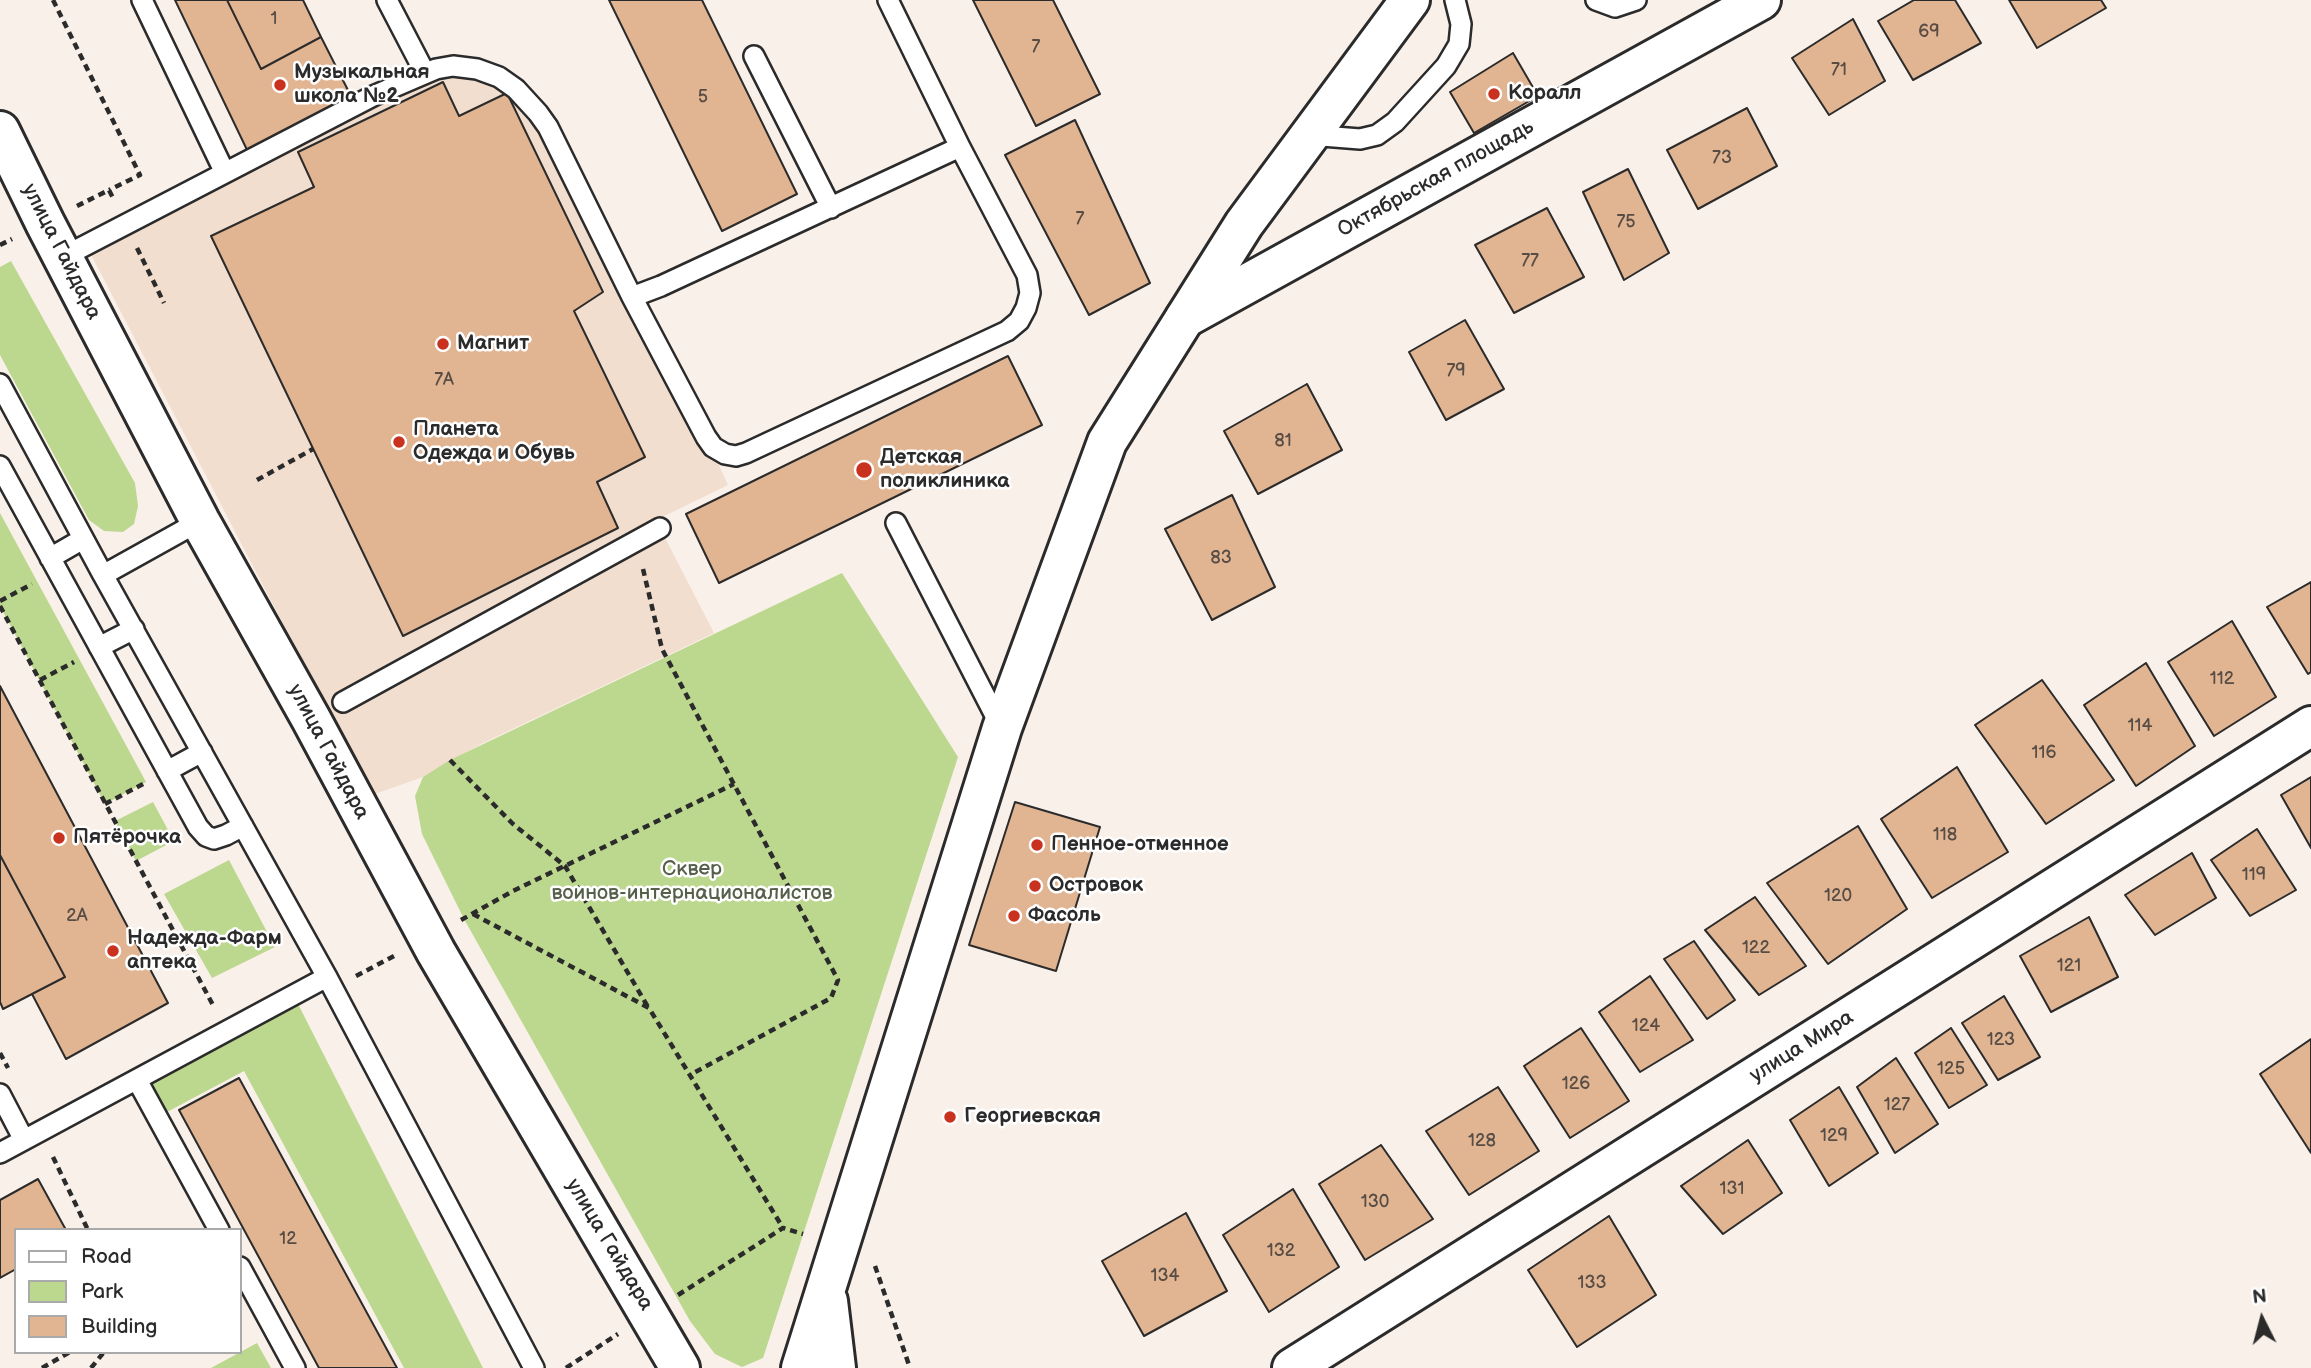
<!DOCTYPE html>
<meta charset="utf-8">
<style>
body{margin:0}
#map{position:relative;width:2311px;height:1368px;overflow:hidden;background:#f9f0e9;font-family:"Balsamiq Sans",sans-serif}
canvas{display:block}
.legend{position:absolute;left:14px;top:1228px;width:228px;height:126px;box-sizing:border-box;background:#fff;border:2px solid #aaa;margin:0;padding:9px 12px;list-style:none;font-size:21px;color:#2b2b2b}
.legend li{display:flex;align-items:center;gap:14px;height:35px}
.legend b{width:35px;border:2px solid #aaa}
.north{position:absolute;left:2227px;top:1284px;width:70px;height:70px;-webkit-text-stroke:5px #fff;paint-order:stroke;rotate:354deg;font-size:19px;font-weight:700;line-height:28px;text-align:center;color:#2b2b2b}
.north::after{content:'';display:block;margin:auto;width:24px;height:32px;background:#2b2b2b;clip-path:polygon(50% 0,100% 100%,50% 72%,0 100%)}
</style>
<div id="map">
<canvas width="2311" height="1368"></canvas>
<ul class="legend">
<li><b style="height:9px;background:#fff"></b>Road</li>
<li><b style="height:19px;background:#bcd78e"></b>Park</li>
<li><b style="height:19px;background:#e1b492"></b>Building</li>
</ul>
<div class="north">N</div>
</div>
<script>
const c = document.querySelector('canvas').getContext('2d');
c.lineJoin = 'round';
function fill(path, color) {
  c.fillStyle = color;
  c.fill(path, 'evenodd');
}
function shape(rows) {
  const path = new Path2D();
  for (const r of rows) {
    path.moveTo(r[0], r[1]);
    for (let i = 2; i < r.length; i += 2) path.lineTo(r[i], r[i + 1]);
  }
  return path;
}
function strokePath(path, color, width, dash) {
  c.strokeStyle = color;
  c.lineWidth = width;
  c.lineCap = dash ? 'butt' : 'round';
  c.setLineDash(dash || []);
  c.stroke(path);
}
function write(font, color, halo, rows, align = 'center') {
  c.font = font + ' "Balsamiq Sans",sans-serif';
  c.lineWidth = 5;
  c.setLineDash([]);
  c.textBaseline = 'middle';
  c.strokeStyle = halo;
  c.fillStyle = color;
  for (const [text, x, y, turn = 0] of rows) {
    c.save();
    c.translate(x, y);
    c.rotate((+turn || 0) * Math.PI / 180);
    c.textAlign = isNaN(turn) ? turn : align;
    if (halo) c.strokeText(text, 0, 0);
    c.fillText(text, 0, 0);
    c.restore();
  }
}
const built = shape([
 [453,66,527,100,706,437,728,485,654,521,660,528,714,633,481,744,423,777,372,795,86,245]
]);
const green = shape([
 [11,261,135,483,138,506,134,524,123,532,104,531,89,520,0,355,0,267],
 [0,513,146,782,105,804,0,606],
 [842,573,958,757,763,1358,742,1367,715,1354,690,1321,464,919,422,834,415,796,423,777,450,760],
 [153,802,174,841,136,861,115,821],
 [229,860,275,947,212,978,164,894],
 [298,1004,483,1368,404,1368,244,1071,167,1112,151,1083],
 [257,1343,271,1368,211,1368]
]);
const building = shape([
 [175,0,227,0,261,69,321,37,353,100,249,154,175,0],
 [227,0,303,0,321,37,261,69,227,0],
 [609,0,702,0,797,194,722,231,609,0],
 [973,0,1053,0,1100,94,1036,126,973,0],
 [1914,0,1955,0,1981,43,1913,80,1878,21,1914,0],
 [2009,0,2101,0,2106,8,2037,48,2009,0],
 [1853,19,1885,81,1829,115,1792,58,1853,19],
 [1513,53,1538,96,1474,133,1450,92,1513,53],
 [443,82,459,116,507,93,603,292,574,311,645,457,597,482,618,528,403,636,211,236,314,187,298,152,443,82],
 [1747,108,1777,166,1698,209,1667,150,1747,108],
 [1075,120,1150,283,1089,315,1005,155,1075,120],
 [1628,169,1669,253,1624,280,1583,192,1628,169],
 [1547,208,1584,277,1514,313,1475,245,1547,208],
 [1465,320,1504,389,1446,420,1409,352,1465,320],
 [1008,356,1042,425,719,583,686,514,1008,356],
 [1307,384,1342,450,1258,494,1224,431,1307,384],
 [1232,495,1275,587,1212,620,1165,529,1232,495],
 [2311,582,2311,672,2308,674,2267,607,2311,582],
 [2232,621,2276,697,2214,736,2168,662,2232,621],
 [2146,663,2195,746,2136,786,2084,705,2146,663],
 [2042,680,2114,780,2046,824,1975,725,2042,680],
 [0,686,168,1003,66,1059,32,994,65,977,0,855,0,686],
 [1957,767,2008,852,1932,898,1881,819,1957,767],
 [2311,777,2311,848,2281,795,2311,777],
 [1015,802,1100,827,1056,971,969,945,1015,802],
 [1858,826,1907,909,1828,964,1767,883,1858,826],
 [2257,829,2296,890,2250,916,2211,860,2257,829],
 [2192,853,2216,898,2155,935,2125,895,2192,853],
 [0,855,65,977,3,1009,0,1002,0,855],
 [1755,897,1806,966,1759,995,1705,930,1755,897],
 [2089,917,2118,977,2051,1012,2020,956,2089,917],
 [1694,941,1735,1000,1707,1019,1664,959,1694,941],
 [1650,976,1693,1040,1640,1072,1599,1012,1650,976],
 [2004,996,2040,1057,1998,1080,1962,1023,2004,996],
 [1581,1028,1629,1101,1570,1138,1524,1066,1581,1028],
 [1951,1028,1987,1085,1949,1108,1915,1053,1951,1028],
 [2311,1039,2311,1153,2260,1074,2311,1039],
 [1896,1058,1938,1124,1895,1153,1857,1087,1896,1058],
 [239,1078,397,1368,319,1368,179,1110,239,1078],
 [1498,1087,1539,1151,1469,1195,1426,1131,1498,1087],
 [1839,1087,1878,1153,1829,1186,1790,1120,1839,1087],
 [1748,1140,1782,1193,1723,1234,1681,1186,1748,1140],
 [1381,1145,1433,1219,1365,1260,1319,1184,1381,1145],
 [38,1179,66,1230,16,1230,16,1269,0,1278,0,1200,38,1179],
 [1293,1189,1339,1267,1269,1312,1223,1235,1293,1189],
 [1186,1213,1227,1291,1144,1336,1102,1261,1186,1213],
 [1609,1216,1656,1295,1577,1347,1528,1270,1609,1216]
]);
const path = shape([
 [53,0,140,175,109,190],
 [77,206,109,190,114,200],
 [0,245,12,239],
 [137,248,164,303],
 [257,480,313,449],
 [643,569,662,649,838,980,831,998,690,1075],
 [0,601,32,584],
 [0,606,214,1007],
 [40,680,74,662],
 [450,760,513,824,565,866,648,1007],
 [105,804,145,783],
 [473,914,649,1008,783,1228],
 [461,920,513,891,734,784],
 [356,976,394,956],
 [0,1053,8,1068],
 [53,1157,88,1230],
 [875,1266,910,1368],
 [678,1295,783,1228,803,1234],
 [42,1368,70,1352],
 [91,1368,104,1352],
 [566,1368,618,1334]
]);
const service = shape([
 [142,0,225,173],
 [387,0,425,73],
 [1596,0,1615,7,1636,0],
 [754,56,831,208],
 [1309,135,1360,139,1377,135,1395,122,1446,66,1459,44,1461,24,1455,0],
 [63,257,373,96,436,69,453,66,477,69,499,77,516,89,538,113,548,127,632,297,661,286,960,147,888,0],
 [632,297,706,437,713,447,725,454,736,456,746,453,1007,331,1019,321,1026,308,1030,293,1027,275,960,147],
 [0,384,103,575,200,521],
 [0,466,198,827,206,836,214,839,226,835,243,826],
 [896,523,1001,727],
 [50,558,83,539],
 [103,575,327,977,534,1368],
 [99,647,134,629],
 [343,702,660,528],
 [167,771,202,752],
 [137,1080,219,1230],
 [0,1094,24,1140],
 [0,1153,327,977],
 [240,1267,295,1368]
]);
const minor = shape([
 [1185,318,1761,0],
 [1292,1368,2311,726]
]);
const tertiary = shape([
 [828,1301,836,1368],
 [801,1368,1002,728,1107,442,1244,224,1410,0]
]);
const secondary = shape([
 [0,131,45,223,200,521,311,719,436,952,680,1368]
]);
const markers = [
 [280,85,7,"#c8321e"],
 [1494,94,7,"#c8321e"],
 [443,344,7,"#c8321e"],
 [399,442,7,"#c8321e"],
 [864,470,9,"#c8321e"],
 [59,838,7,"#c8321e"],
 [1037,845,7,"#c8321e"],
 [1035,886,7,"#c8321e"],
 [1014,916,7,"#c8321e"],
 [113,951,7,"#c8321e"],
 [950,1117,7,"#c8321e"]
];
const numberNames = [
 ["1",274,19],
 ["69",1929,32],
 ["7",1036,47],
 ["71",1839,70],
 ["5",703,97],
 ["73",1722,158],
 ["7",1080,219],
 ["75",1626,222],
 ["77",1530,261],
 ["79",1456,371],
 ["7А",444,380],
 ["81",1283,441],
 ["83",1221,558],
 ["112",2222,679],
 ["114",2140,726],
 ["116",2044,753],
 ["118",1945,835],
 ["119",2254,875],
 ["120",1838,896],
 ["2А",77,916],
 ["122",1756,948],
 ["121",2069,966],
 ["124",1646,1026],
 ["123",2001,1040],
 ["125",1951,1069],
 ["126",1576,1084],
 ["127",1897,1105],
 ["129",1834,1136],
 ["128",1482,1141],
 ["131",1732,1189],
 ["130",1375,1202],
 ["12",288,1239],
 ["132",1281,1251],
 ["134",1165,1276],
 ["133",1592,1283]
];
const poiNames = [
 ["Музыкальная",294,73],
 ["школа №2",294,97],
 ["Коралл",1508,94],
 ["Магнит",457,344],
 ["Планета",413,430],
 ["Одежда и Обувь",413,454],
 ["Детская",880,458],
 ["поликлиника",880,482],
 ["Пятёрочка",73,838],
 ["Пенное-отменное",1051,845],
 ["Островок",1049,886],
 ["Фасоль",1028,916],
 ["Надежда-Фарм",127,939],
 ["аптека",127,963],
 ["Георгиевская",964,1117]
];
const streetNames = [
 ["Октябрьская площадь",1436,179,-29],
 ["улица Гайдара",61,252,63],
 ["улица Гайдара",328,752,62],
 ["улица Мира",1802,1047,-32],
 ["улица Гайдара",609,1245,59]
];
const parkNames = [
 ["Сквер",692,870],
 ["воинов-интернационалистов",692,894]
];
fill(built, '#f2decf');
fill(green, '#bcd78e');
fill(building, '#e1b492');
strokePath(building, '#2b2b2b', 2);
strokePath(service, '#2b2b2b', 24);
strokePath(minor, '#2b2b2b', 44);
strokePath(tertiary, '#2b2b2b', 44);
strokePath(secondary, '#2b2b2b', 44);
strokePath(path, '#2b2b2b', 4.5, [7, 5]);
strokePath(service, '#fff', 19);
strokePath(minor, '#fff', 38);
strokePath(tertiary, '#fff', 38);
strokePath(secondary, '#fff', 38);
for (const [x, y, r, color] of markers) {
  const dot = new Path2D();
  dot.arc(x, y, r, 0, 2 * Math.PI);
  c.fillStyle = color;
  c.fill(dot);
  strokePath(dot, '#fff', 2.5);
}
write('18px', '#584d45', null, numberNames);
write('bold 21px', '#2b2b2b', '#fff', poiNames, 'left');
write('21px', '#2b2b2b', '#fff', streetNames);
write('21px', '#565f49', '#fff', parkNames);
</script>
